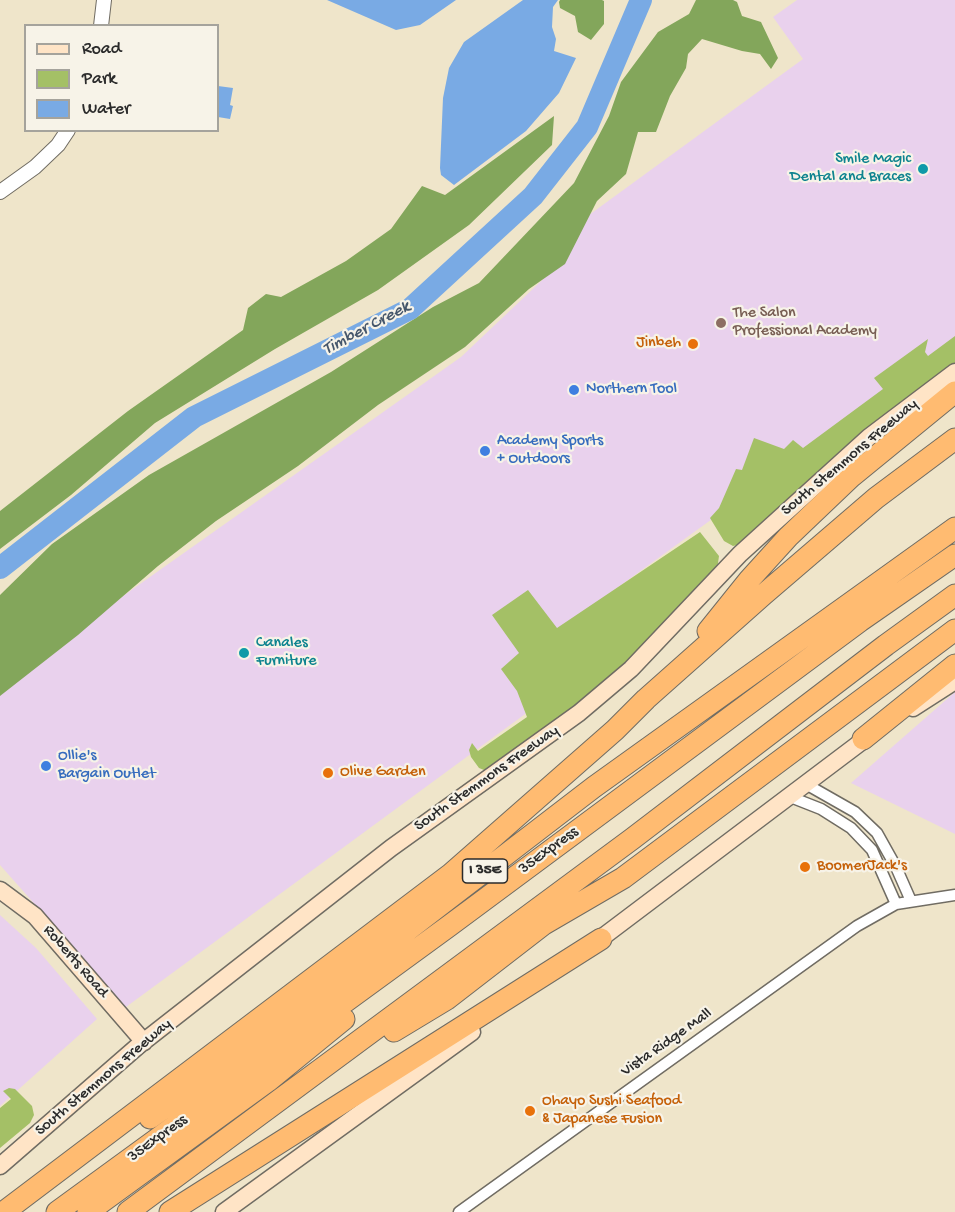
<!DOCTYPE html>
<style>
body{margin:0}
#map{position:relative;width:955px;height:1212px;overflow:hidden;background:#efe5ca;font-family:"Gochi Hand",sans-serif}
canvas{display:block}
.legend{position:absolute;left:24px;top:24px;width:195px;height:108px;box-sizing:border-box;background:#f7f3e8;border:2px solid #a5a39c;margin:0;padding:8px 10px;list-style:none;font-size:18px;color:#2b2b2b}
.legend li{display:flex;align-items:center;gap:12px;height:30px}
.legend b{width:30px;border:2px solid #a5a39c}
</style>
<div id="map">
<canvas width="955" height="1212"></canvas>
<ul class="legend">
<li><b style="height:8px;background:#ffe4c6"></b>Road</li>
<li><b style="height:16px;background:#a4c066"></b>Park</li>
<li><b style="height:16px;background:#79aae4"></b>Water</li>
</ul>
</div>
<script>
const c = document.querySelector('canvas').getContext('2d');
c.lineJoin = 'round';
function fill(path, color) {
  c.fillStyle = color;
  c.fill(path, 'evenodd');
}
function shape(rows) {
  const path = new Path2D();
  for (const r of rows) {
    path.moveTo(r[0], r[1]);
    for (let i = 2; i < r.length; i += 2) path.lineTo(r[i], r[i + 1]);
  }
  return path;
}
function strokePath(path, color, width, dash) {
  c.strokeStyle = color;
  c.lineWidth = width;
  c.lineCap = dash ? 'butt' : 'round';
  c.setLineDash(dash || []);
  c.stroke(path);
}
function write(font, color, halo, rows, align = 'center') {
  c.font = font + ' "Gochi Hand",sans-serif';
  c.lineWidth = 4.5;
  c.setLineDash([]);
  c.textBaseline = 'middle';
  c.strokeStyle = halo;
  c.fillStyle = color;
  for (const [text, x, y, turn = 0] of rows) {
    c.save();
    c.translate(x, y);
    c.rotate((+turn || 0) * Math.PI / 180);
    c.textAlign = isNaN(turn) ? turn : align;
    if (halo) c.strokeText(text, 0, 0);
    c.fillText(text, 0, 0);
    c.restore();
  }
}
const built = shape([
 [797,0,955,0,955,343,519,659,547,698,126,1007,0,865,0,693,123,596,461,357,556,267,589,215,803,59,773,17],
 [955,692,955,834,851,783],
 [0,915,36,948,97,1019,0,1106]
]);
const green = shape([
 [955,336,955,363,891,413,742,544,733,546,724,541,710,518,719,508,736,469,742,470,754,438,784,449,793,440,803,448,883,389,874,378,928,339,925,352,928,356],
 [700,532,719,556,717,570,609,682,491,767,484,770,479,768,471,757,469,750,472,743,478,751,527,717,517,691,501,669,519,653,492,615,528,590,557,628],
 [9,1088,15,1089,32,1106,34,1115,30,1123,0,1148,0,1108,11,1099,3,1091]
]);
const forest = shape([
 [560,0,602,0,604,1,604,24,591,40,578,32,575,16,560,8,559,2],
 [696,0,733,0,737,2,742,16,761,22,778,58,771,69,760,54,742,51,702,39,688,54,686,68,670,96,656,132,638,132,626,174,597,201,565,264,529,289,465,347,378,405,298,466,216,521,158,566,78,635,0,696,0,595,52,544,149,475,331,372,433,307,479,283,574,183,609,116,621,82,658,32,689,14],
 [554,116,552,145,469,225,378,290,275,349,155,423,71,495,0,549,0,511,128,411,243,330,248,308,266,294,281,297,346,261,391,229,422,186,445,195]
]);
const water = shape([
 [327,0,456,0,420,25,396,30],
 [523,0,558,0,553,7,552,27,556,39,554,51,576,58,559,93,526,131,454,185,441,175,440,168,443,98,449,68,464,42],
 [218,86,233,88,230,105,233,106,230,119,218,117]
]);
const river = shape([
 [0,568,194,417,410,309,533,196,587,127,641,0]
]);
const minor = shape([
 [804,783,855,812,877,833,896,867,911,901],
 [788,796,821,809,851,828,872,850,896,904],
 [459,1212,857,926,896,904,955,895]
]);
const tertiary = shape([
 [101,26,104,0],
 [0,192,35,167,58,145,68,130]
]);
const secondary = shape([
 [913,708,955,681],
 [0,890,35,916,144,1042],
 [592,945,873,733],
 [0,1166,138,1046,391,848,579,713,631,669,740,554,869,437,955,372],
 [224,1212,472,1032]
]);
const motorway = shape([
 [708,631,749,580,788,537,852,476,955,392],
 [863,739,955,665],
 [394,1031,447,999,544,924,623,878,955,630],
 [150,1118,348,976,594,787,955,528],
 [4,1212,451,874,615,730,646,699,763,595,876,498,955,439],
 [57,1212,449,926,860,621,955,555],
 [88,1212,268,1081,344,1019],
 [128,1212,632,839,886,645,955,595],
 [170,1212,601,939]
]);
const markers = [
 [923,169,6,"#0f9aa8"],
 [721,323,6,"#8d6e63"],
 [693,344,6,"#e8710a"],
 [574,390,6,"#3f7fe0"],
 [485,451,6,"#3f7fe0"],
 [244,653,6,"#0f9aa8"],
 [46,766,6,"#3f7fe0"],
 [328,773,6,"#e8710a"],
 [805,867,6,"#e8710a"],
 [530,1111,6,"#e8710a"]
];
const shields = [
 [485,871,45]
];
const shieldNames = [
 ["I 35E",485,871]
];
const cultureNames = [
 ["Smile Magic",911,160],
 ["Dental and Braces",911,178],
 ["Canales",256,644,"left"],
 ["Furniture",256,662,"left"]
];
const educationNames = [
 ["The Salon",733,314],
 ["Professional Academy",733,332]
];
const foodNames = [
 ["Jinbeh",681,344,"right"],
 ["Olive Garden",340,773],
 ["BoomerJack's",817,867],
 ["Ohayo Sushi Seafood",542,1102],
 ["& Japanese Fusion",542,1120]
];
const shopNames = [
 ["Northern Tool",586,390],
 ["Academy Sports",497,442],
 ["+ Outdoors",497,460],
 ["Ollie's",58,757],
 ["Bargain Outlet",58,775]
];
const streetNames = [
 ["South Stemmons Freeway",850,458,-40],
 ["South Stemmons Freeway",487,779,-35],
 ["35Express",549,851,-36],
 ["Roberts Road",75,962,49],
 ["Vista Ridge Mall",667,1043,-35],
 ["South Stemmons Freeway",104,1078,-40],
 ["35Express",158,1139,-36]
];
const waterNames = [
 ["Timber Creek",367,329,-28]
];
fill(built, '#e9d1ed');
fill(green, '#a4c066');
fill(forest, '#83a65b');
fill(water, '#79aae4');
strokePath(river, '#79aae4', 22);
strokePath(minor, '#706c63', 13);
strokePath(tertiary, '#706c63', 16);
strokePath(secondary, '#706c63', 19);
strokePath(motorway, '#706c63', 23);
strokePath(minor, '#fff', 10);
strokePath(tertiary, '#fff', 14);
strokePath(secondary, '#ffe4c6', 16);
strokePath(motorway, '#ffbb71', 21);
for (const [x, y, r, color] of markers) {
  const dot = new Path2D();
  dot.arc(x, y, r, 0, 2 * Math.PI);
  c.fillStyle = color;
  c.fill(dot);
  strokePath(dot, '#f7f3e8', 2);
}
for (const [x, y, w] of shields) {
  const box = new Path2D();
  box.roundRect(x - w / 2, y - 12, w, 24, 4.5);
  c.fillStyle = '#f7f3e8';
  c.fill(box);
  strokePath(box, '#2b2b2b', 1.5);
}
write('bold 15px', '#2b2b2b', null, shieldNames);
write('16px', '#0d838f', '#f7f3e8', cultureNames, 'right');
write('16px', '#785e54', '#f7f3e8', educationNames, 'left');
write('16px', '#c56008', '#f7f3e8', foodNames, 'left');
write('16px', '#366cbe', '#f7f3e8', shopNames, 'left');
write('16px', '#2b2b2b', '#f7f3e8', streetNames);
write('italic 18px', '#46576c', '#f7f3e8', waterNames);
</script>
